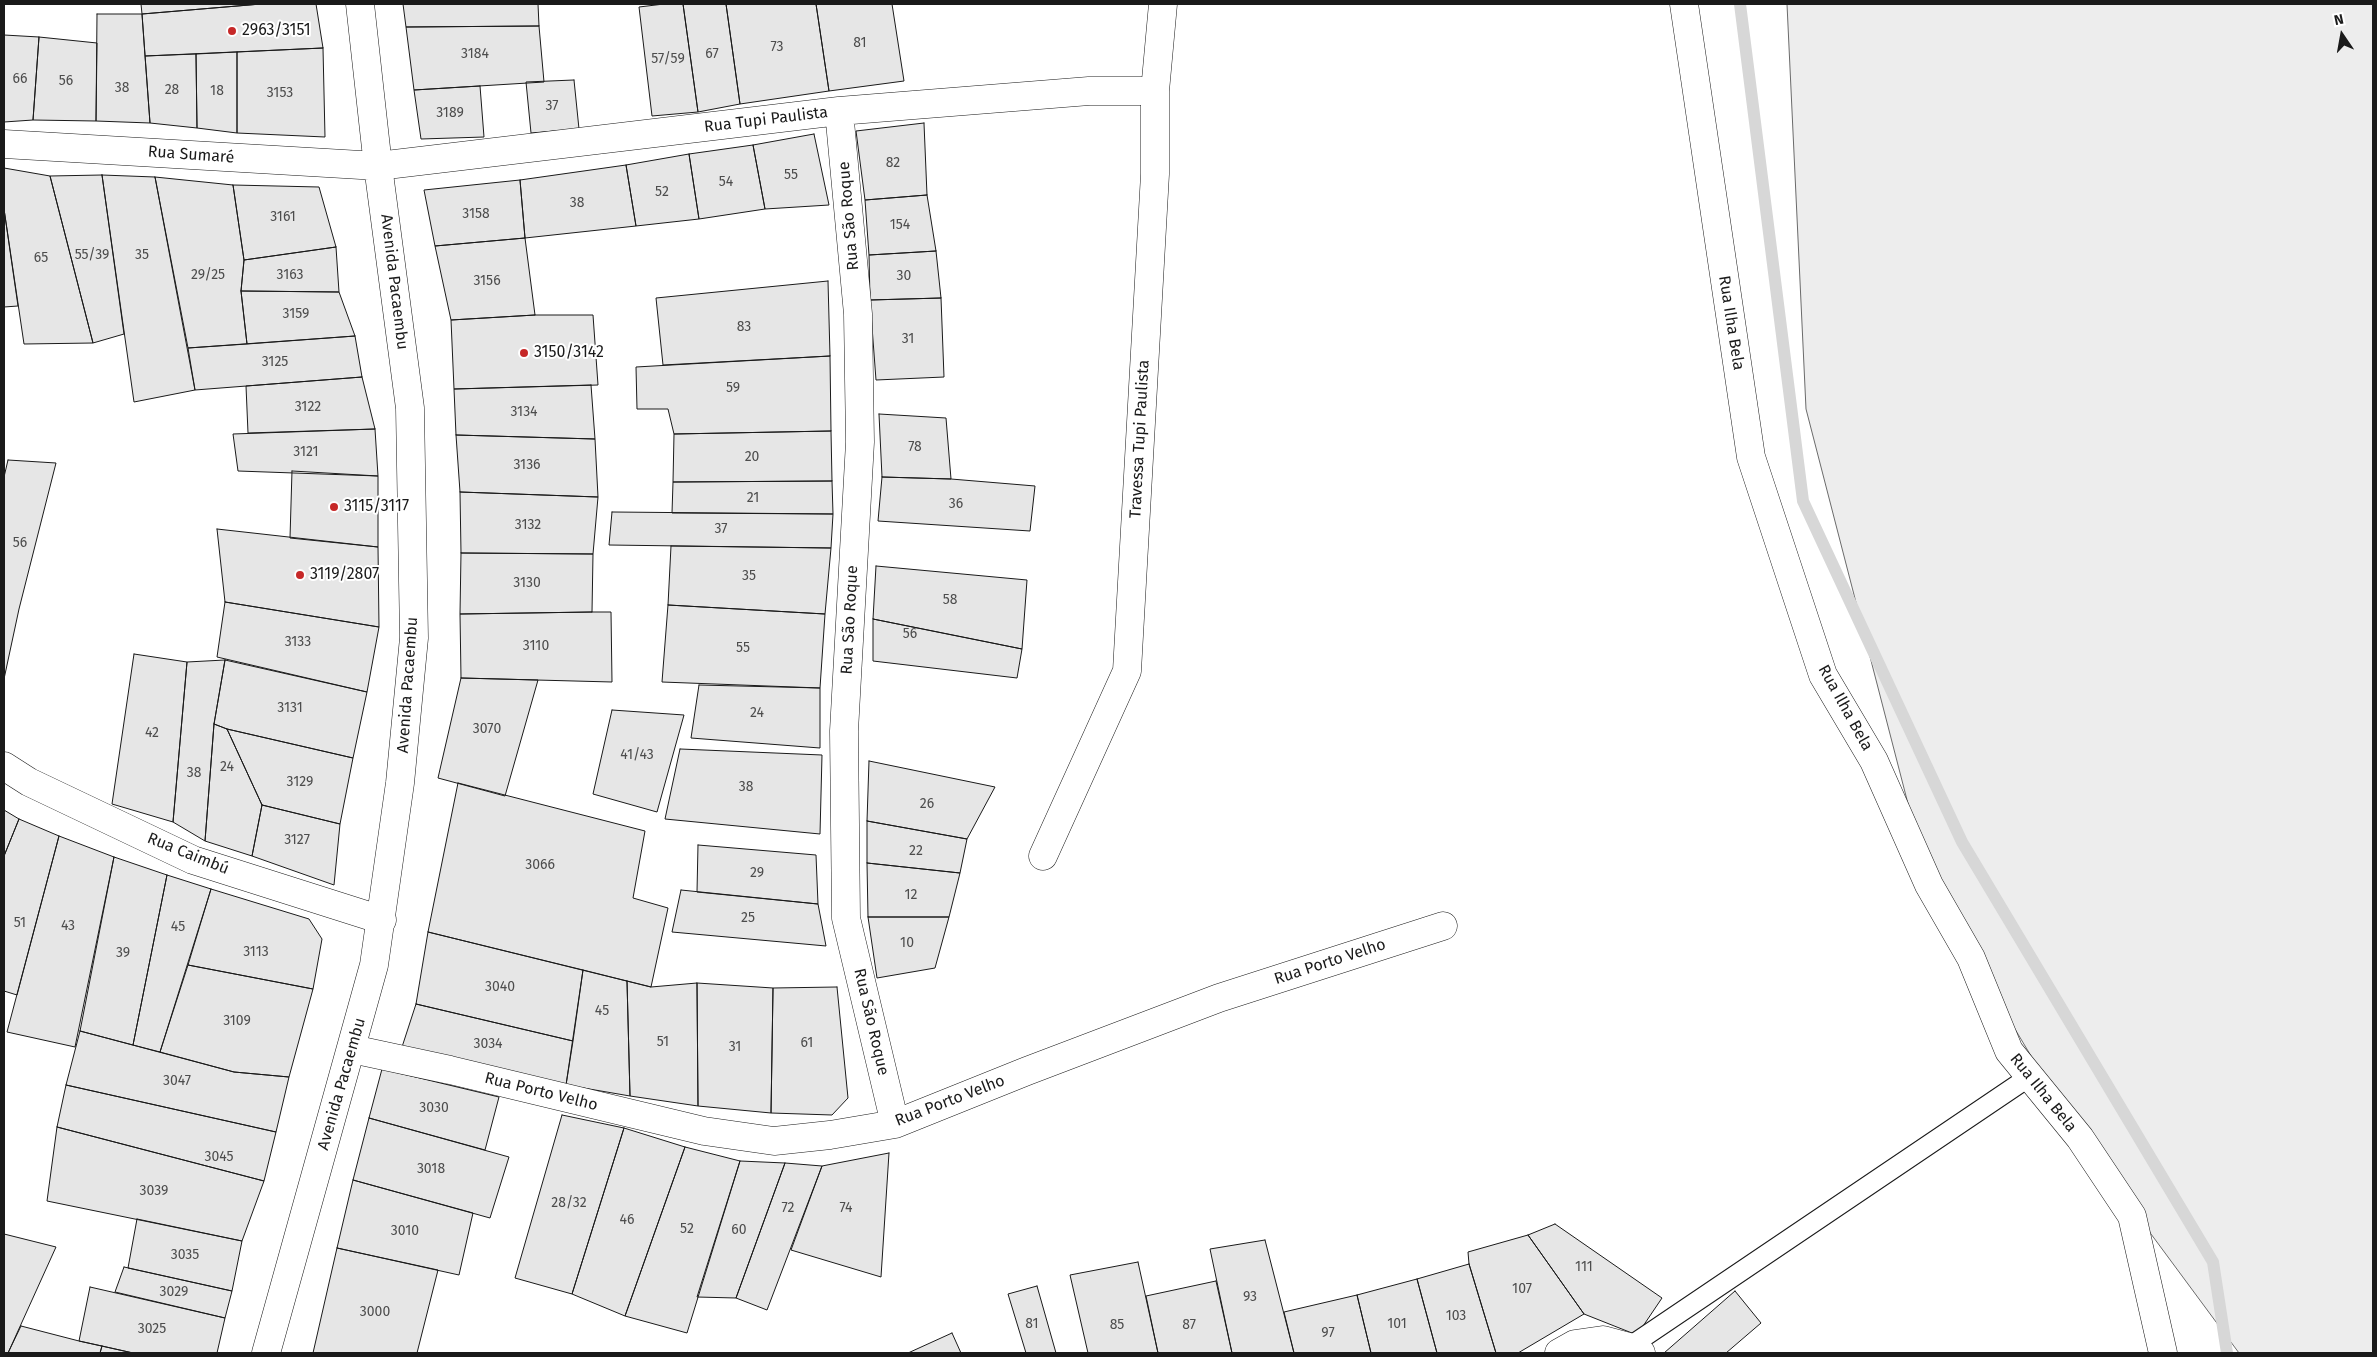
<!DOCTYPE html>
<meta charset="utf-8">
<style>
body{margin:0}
#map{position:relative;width:2377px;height:1357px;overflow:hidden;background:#fff;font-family:"Fira Sans",sans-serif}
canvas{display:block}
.frame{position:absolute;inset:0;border:5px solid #1a1a1a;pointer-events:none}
.north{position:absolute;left:2317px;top:10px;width:50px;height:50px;-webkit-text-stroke:4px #fff;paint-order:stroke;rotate:348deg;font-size:14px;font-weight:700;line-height:20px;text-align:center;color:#1a1a1a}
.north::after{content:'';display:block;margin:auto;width:18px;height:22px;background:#1a1a1a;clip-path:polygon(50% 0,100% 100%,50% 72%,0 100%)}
</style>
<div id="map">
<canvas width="2377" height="1357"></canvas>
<div class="frame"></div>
<div class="north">N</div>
</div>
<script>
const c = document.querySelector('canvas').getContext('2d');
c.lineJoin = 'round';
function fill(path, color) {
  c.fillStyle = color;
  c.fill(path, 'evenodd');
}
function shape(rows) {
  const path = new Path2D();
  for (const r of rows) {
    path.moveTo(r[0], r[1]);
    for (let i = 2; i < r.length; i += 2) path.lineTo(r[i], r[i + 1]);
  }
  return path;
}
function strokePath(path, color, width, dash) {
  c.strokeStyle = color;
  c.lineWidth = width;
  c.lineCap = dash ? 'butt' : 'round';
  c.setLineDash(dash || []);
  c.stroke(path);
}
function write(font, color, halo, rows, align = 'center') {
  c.font = font + ' "Fira Sans",sans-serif';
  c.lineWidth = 4;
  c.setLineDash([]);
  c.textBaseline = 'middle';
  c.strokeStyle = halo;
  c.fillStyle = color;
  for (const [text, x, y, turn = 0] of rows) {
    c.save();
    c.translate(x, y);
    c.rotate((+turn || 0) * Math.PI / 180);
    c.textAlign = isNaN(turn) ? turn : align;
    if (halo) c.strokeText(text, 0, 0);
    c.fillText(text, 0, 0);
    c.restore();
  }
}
const green = shape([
 [1787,4,2373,4,2373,1353,2239,1353,2080,1138,1929,885,1806,409,1787,4]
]);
const stream = shape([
 [1740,4,1803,501,1962,842,2213,1262,2227,1353]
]);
const building = shape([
 [141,4,261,4,142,14,141,4],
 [261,4,316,4,323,48,145,56,142,14,261,4],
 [403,4,538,4,539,26,406,27,403,4],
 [664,4,683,4,698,112,652,116,639,7,664,4],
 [683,4,726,4,740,104,698,112,683,4],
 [726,4,816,4,829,91,740,104,726,4],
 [816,4,892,4,904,81,829,91,816,4],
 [97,14,142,14,150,123,96,121,97,14],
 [539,26,544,82,414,90,406,27,539,26],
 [4,35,39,37,33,120,4,122,4,35],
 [39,37,97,43,96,121,33,120,39,37],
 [323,48,325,137,237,133,237,52,323,48],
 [237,52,237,133,197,128,196,54,237,52],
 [196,54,197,128,150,123,145,56,196,54],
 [574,80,579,129,531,133,526,82,574,80],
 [480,86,484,137,421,139,414,90,480,86],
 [924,123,927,195,865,200,856,131,924,123],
 [814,134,829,205,765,209,753,145,814,134],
 [753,145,765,209,699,219,689,154,753,145],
 [689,154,699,219,636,226,626,165,689,154],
 [626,165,636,226,525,238,520,180,626,165],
 [4,168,50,176,93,343,24,344,4,209,4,168],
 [102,175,155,177,195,390,134,402,102,175],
 [102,175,124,334,93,343,50,176,102,175],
 [155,177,233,185,244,260,241,291,247,344,188,348,155,177],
 [520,180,525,238,435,246,424,190,520,180],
 [233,185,319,187,336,247,244,260,233,185],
 [927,195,936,251,869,255,865,200,927,195],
 [4,209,18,306,4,307,4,209],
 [525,238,535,315,451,320,435,246,525,238],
 [336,247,339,292,241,291,244,260,336,247],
 [936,251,941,298,870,300,869,255,936,251],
 [828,281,830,356,663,365,656,298,828,281],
 [241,291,339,292,355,336,247,344,241,291],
 [941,298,944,377,876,380,870,300,941,298],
 [535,315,593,315,598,385,454,389,451,320,535,315],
 [355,336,362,377,195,390,188,348,355,336],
 [830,356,831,431,674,434,668,409,637,409,636,367,830,356],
 [362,377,375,429,248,433,246,386,362,377],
 [591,385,595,439,456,435,454,389,591,385],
 [879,414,946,418,951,479,882,477,879,414],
 [375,429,378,476,238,471,233,434,375,429],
 [831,431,832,481,673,482,674,434,831,431],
 [456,435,595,439,598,497,460,492,456,435],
 [8,460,56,463,19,609,4,679,4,477,8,460],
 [292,471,378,476,378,547,290,538,292,471],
 [882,477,951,479,1035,486,1030,531,878,521,882,477],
 [832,481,833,514,672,513,673,482,832,481],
 [460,492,598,497,593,554,461,553,460,492],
 [612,512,833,514,831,548,609,545,612,512],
 [217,529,378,547,379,627,225,602,217,529],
 [671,546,831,548,825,614,668,605,671,546],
 [461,553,593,554,592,612,460,614,461,553],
 [876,566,1027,580,1022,649,873,619,876,566],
 [225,602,379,627,367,692,217,657,225,602],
 [668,605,825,614,820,688,662,682,668,605],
 [592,612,611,612,612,682,461,678,460,614,592,612],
 [873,619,1022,649,1017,678,873,661,873,619],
 [134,654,187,662,173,822,112,804,134,654],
 [225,660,367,692,353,758,227,729,214,724,225,660],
 [225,660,214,724,205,841,173,822,187,662,225,660],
 [461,678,538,680,505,796,438,778,461,678],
 [699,685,820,688,820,748,691,738,699,685],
 [612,710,684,715,657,812,593,794,612,710],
 [214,724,227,729,262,805,252,856,205,841,214,724],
 [227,729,353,758,340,824,262,805,227,729],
 [680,749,822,755,820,834,665,819,680,749],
 [869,761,995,787,967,839,867,821,869,761],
 [458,783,645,831,633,898,668,908,651,987,428,932,458,783],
 [262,805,340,824,334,885,252,856,262,805],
 [4,810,19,819,4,856,4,810],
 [19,819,59,836,17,995,4,991,4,856,19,819],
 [867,821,967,839,960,873,867,863,867,821],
 [59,836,114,857,75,1047,7,1032,59,836],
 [698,845,816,855,818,904,697,892,698,845],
 [114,857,167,875,133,1045,80,1031,114,857],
 [867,863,960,873,949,917,868,917,867,863],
 [167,875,211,889,160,1052,133,1045,167,875],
 [211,889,309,919,322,939,313,989,188,965,211,889],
 [681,890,818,904,826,946,672,932,681,890],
 [868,917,949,917,935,968,877,978,868,917],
 [428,932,583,970,573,1041,416,1004,428,932],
 [188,965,313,989,289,1077,234,1072,160,1052,188,965],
 [583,970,627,981,630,1096,566,1085,583,970],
 [627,981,651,987,697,983,698,1106,630,1096,627,981],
 [697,983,773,988,771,1113,698,1106,697,983],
 [837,987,848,1098,832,1115,771,1113,773,988,837,987],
 [416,1004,573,1041,566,1085,402,1047,416,1004],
 [80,1031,234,1072,289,1077,276,1132,66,1085,80,1031],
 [382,1069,499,1097,485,1150,369,1118,382,1069],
 [66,1085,276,1132,264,1181,57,1127,66,1085],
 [562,1115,624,1128,572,1294,515,1278,562,1115],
 [369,1118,509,1157,490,1218,353,1180,369,1118],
 [57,1127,264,1181,242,1241,47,1201,57,1127],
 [624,1128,685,1147,625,1316,572,1294,624,1128],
 [685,1147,740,1161,687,1333,625,1316,685,1147],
 [889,1153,881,1277,791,1250,822,1166,889,1153],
 [740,1161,785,1163,736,1298,697,1297,740,1161],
 [785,1163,822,1166,767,1310,736,1298,785,1163],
 [353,1180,473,1213,459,1275,337,1248,353,1180],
 [137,1219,242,1241,232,1291,128,1268,137,1219],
 [1555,1224,1662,1298,1637,1335,1584,1314,1528,1235,1555,1224],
 [4,1234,56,1247,8,1353,4,1353,4,1234],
 [1528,1235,1584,1314,1518,1353,1496,1353,1469,1264,1468,1252,1528,1235],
 [1265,1240,1294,1353,1232,1353,1210,1249,1265,1240],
 [337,1248,438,1270,417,1353,313,1353,337,1248],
 [1138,1262,1158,1353,1088,1353,1070,1275,1138,1262],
 [1469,1264,1496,1353,1437,1353,1417,1279,1469,1264],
 [124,1267,232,1291,225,1318,115,1292,124,1267],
 [1417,1279,1437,1353,1371,1353,1357,1295,1417,1279],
 [1216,1281,1232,1353,1158,1353,1146,1296,1216,1281],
 [1037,1286,1056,1353,1026,1353,1008,1294,1037,1286],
 [90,1287,225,1318,217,1353,133,1353,79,1341,90,1287],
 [1735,1291,1761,1323,1726,1353,1664,1353,1735,1291],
 [1357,1295,1371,1353,1294,1353,1284,1312,1357,1295],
 [21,1326,79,1341,102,1346,100,1353,8,1353,21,1326],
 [952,1333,961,1353,908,1353,952,1333],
 [102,1346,133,1353,100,1353,102,1346]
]);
const lane = shape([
 [1629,1347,2029,1077]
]);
const street = shape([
 [1684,4,1751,457,1823,675,1874,761,1929,885,1971,958,2009,1051,2080,1138,2132,1216,2163,1353],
 [839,111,858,314,860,442,844,731,846,918,895,1124],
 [378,166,839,111,1089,91,1155,91],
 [4,766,29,782,193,860,382,920],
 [1043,856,1127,671,1155,174,1155,91,1163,4],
 [352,1049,450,1070,704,1131,774,1141,830,1135,895,1124,1027,1071,1219,998,1443,926],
 [1559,1353,1575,1344,1603,1340,1629,1347,1641,1353]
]);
const secondary = shape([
 [4,144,378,166],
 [266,1353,374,965,400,783,414,638,410,408,378,166,360,4]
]);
const markers = [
 [232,31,5,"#c62828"],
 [524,353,5,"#c62828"],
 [334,507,5,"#c62828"],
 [300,575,5,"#c62828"]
];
const numberNames = [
 ["81",860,43],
 ["73",777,47],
 ["3184",475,54],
 ["67",712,54],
 ["57/59",668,59],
 ["66",20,79],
 ["56",66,81],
 ["38",122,88],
 ["28",172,90],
 ["18",217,91],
 ["3153",280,93],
 ["37",552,106],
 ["3189",450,113],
 ["82",893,163],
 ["55",791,175],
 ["54",726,182],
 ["52",662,192],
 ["38",577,203],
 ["3158",476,214],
 ["3161",283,217],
 ["154",900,225],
 ["55/39",92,255],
 ["35",142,255],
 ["65",41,258],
 ["29/25",208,275],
 ["3163",290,275],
 ["30",904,276],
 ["3156",487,281],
 ["3159",296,314],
 ["83",744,327],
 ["31",908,339],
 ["3125",275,362],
 ["59",733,388],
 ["3122",308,407],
 ["3134",524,412],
 ["78",915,447],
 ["3121",306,452],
 ["20",752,457],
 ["3136",527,465],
 ["21",753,498],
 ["36",956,504],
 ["3132",528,525],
 ["37",721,529],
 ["56",20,543],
 ["35",749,576],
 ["3130",527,583],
 ["58",950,600],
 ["56",910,634],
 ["3133",298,642],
 ["3110",536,646],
 ["55",743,648],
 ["3131",290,708],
 ["24",757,713],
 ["3070",487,729],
 ["42",152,733],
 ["41/43",637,755],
 ["24",227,767],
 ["38",194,773],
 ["3129",300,782],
 ["38",746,787],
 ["26",927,804],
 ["3127",297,840],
 ["22",916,851],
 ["3066",540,865],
 ["29",757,873],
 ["12",911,895],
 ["25",748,918],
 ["51",20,923],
 ["43",68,926],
 ["45",178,927],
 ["10",907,943],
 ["3113",256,952],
 ["39",123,953],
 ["3040",500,987],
 ["45",602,1011],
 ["3109",237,1021],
 ["51",663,1042],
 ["61",807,1043],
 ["3034",488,1044],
 ["31",735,1047],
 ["3047",177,1081],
 ["3030",434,1108],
 ["3045",219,1157],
 ["3018",431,1169],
 ["3039",154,1191],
 ["28/32",569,1203],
 ["72",788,1208],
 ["74",846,1208],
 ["46",627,1220],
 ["52",687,1229],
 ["60",739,1230],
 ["3010",405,1231],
 ["3035",185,1255],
 ["111",1584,1267],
 ["107",1522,1289],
 ["3029",174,1292],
 ["93",1250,1297],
 ["3000",375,1312],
 ["103",1456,1316],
 ["81",1032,1324],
 ["101",1397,1324],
 ["85",1117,1325],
 ["87",1189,1325],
 ["3025",152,1329],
 ["97",1328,1333]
];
const poiNames = [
 ["2963/3151",242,31],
 ["3150/3142",534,353],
 ["3115/3117",344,507],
 ["3119/2807",310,575]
];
const streetNames = [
 ["Rua Tupi Paulista",766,120,-7],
 ["Rua Sumaré",191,155,4],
 ["Rua São Roque",849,216,-95],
 ["Avenida Pacaembu",394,282,83],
 ["Rua Ilha Bela",1731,323,81],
 ["Travessa Tupi Paulista",1140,439,-87],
 ["Rua São Roque",850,620,-87],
 ["Avenida Pacaembu",408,685,-86],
 ["Rua Ilha Bela",1845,708,61],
 ["Rua Caimbú",188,854,22],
 ["Rua Porto Velho",1330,962,-18],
 ["Rua São Roque",871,1022,77],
 ["Avenida Pacaembu",342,1084,-74],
 ["Rua Porto Velho",541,1092,14],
 ["Rua Ilha Bela",2043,1093,51],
 ["Rua Porto Velho",950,1101,-21]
];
fill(green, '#ededed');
strokePath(green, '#6a6a6a', 1);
strokePath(stream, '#d7d7d7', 12);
fill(building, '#e6e6e6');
strokePath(building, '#1a1a1a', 1);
strokePath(lane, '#1a1a1a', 21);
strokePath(street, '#1a1a1a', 29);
strokePath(secondary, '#1a1a1a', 29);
strokePath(lane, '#fff', 19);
strokePath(street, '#fff', 28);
strokePath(secondary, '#fff', 28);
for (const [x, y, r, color] of markers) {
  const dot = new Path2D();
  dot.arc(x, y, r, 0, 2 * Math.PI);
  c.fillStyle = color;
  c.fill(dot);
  strokePath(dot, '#fff', 2);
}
write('14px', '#4d4d4d', null, numberNames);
write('16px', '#1a1a1a', '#fff', poiNames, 'left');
write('16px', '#1a1a1a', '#fff', streetNames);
</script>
